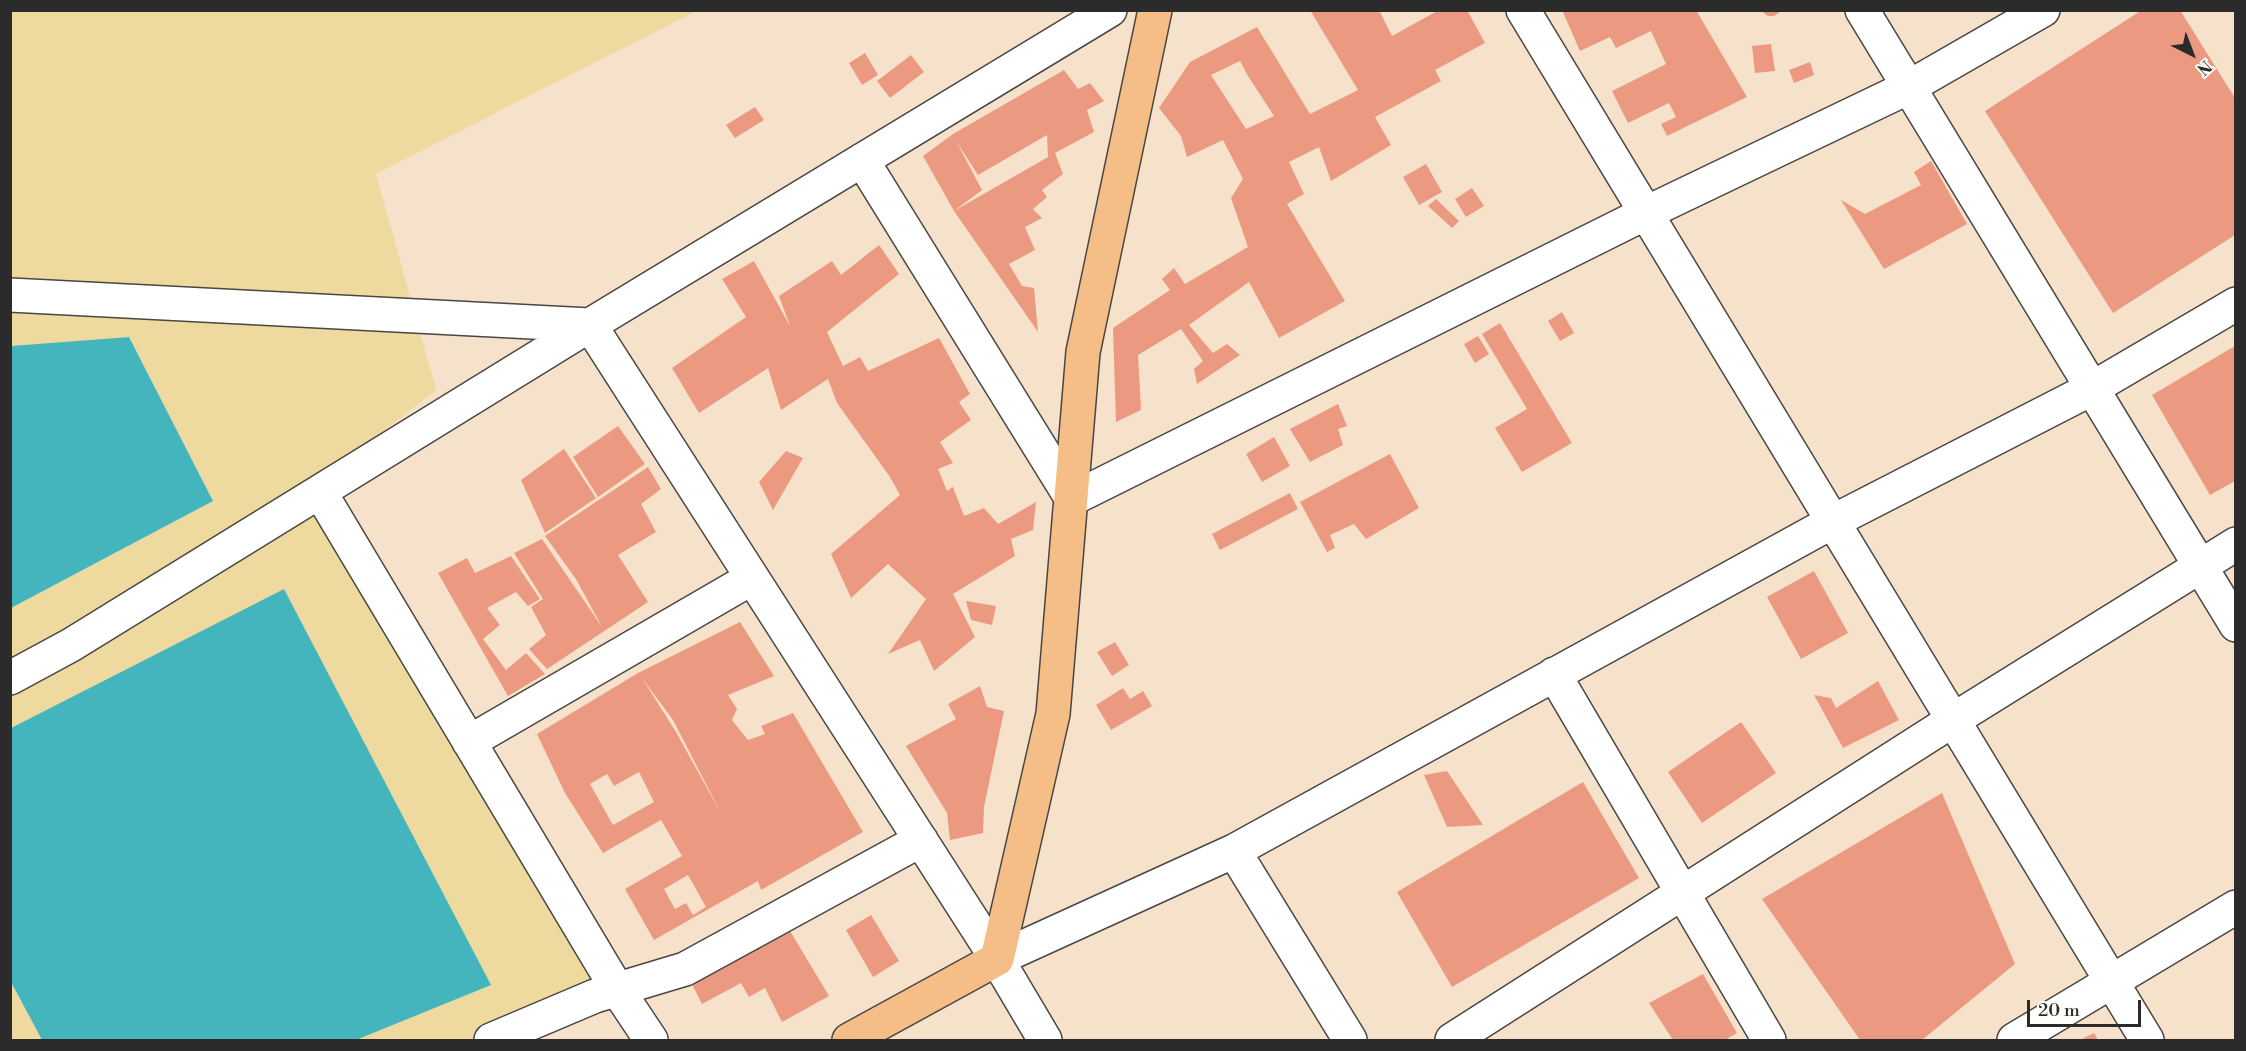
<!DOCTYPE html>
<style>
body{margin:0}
#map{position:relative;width:2246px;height:1051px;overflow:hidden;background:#f6e2ca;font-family:"Libre Bodoni",serif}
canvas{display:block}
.frame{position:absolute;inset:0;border:12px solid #2b2b2b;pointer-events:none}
.north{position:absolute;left:2162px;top:24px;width:60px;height:60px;-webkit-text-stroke:4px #fdfcf7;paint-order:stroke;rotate:138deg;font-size:16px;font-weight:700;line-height:24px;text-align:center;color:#2b2b2b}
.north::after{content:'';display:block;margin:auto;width:21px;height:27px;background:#2b2b2b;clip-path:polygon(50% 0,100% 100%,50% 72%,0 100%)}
.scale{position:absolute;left:2027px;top:1000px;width:114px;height:27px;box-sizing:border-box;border:3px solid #2b2b2b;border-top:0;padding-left:8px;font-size:18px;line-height:21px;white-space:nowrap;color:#2b2b2b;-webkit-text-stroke:4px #fdfcf7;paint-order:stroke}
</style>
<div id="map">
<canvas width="2246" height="1051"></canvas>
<div class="frame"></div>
<div class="north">N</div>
<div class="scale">20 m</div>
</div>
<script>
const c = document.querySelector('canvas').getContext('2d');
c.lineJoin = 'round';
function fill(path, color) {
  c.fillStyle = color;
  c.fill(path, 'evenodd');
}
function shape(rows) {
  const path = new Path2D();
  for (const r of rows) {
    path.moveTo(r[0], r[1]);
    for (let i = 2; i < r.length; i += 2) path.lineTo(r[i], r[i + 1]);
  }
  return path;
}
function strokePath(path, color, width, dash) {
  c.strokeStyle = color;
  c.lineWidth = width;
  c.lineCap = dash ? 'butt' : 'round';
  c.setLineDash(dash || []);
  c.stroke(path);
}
const sand = shape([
 [11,11,696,11,376,174,436,390,313,487,609,982,487,1040,356,1040,490,985,284,589,11,728,11,608,213,501,129,337,11,346],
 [11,982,42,1040,11,1040]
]);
const water = shape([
 [129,337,213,501,11,608,11,346],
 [284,589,491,985,356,1040,42,1040,11,982,11,728]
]);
const building = shape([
 [1310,10,1379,10,1392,36,1439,10,1467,10,1485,43,1435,70,1441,81,1375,117,1391,145,1331,181,1319,147,1289,162,1304,194,1287,204,1345,301,1279,338,1249,282,1189,325,1213,353,1227,344,1240,355,1197,384,1194,369,1203,361,1181,329,1138,355,1141,410,1116,422,1113,328,1170,290,1162,279,1174,268,1185,284,1248,247,1231,198,1243,179,1223,140,1187,157,1181,136,1159,108,1190,62,1257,27,1310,114,1358,90],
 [1240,61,1248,76,1274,116,1246,129,1211,75],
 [1562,10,1696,10,1747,97,1667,136,1661,124,1676,117,1669,103,1628,123,1612,91,1666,64,1651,31,1616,48,1610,37,1580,51],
 [1760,10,1783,10,1774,16,1768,16],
 [2142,10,2180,10,2235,98,2235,235,2113,313,1985,111],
 [1771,44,1775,71,1755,73,1752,46],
 [865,53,878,75,862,85,849,63],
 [911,55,924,72,890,98,877,81],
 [1810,62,1814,75,1794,83,1789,70],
 [1064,70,1078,89,1090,83,1104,101,1087,110,1094,132,1055,153,1063,174,1042,190,1047,197,1033,209,1042,218,1025,227,1035,250,1009,264,1022,286,1034,288,1038,332,954,211,1048,157,1047,135,978,175,956,141,982,190,954,211,923,156,953,134],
 [755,107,764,120,735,138,726,125],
 [1931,161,1967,224,1884,269,1841,200,1865,214,1921,185,1914,172],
 [1426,164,1442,192,1419,205,1403,177],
 [1472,188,1484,206,1466,217,1455,199],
 [1436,199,1459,221,1452,228,1428,206],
 [879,245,899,274,827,332,843,366,860,357,868,371,939,338,970,394,959,402,971,420,940,442,953,463,938,469,947,491,953,487,964,516,984,508,998,524,1036,502,1033,530,1011,539,1015,556,953,594,975,637,934,671,920,640,888,654,926,599,888,564,851,598,831,554,900,495,890,477,837,403,828,379,781,410,768,368,699,413,672,368,746,317,722,279,754,261,790,326,779,296,832,261,841,275],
 [1562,312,1574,333,1560,341,1548,321],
 [1500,323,1572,443,1522,472,1495,428,1527,409,1482,334],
 [1478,336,1489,354,1475,363,1464,344],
 [2235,346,2235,481,2210,495,2152,395],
 [1338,404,1347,426,1338,429,1343,445,1310,462,1290,429],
 [618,426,645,464,598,497,573,457],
 [1274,437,1290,466,1262,482,1246,454],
 [564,449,596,498,545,533,521,480],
 [786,451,803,458,773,510,759,482],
 [1390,454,1419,508,1366,539,1354,524,1330,535,1335,548,1327,552,1300,502],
 [648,467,661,489,641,504,656,532,618,555,648,602,547,669,529,649,546,635,531,607,543,599,514,553,542,539,602,627,576,579,545,536],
 [1290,493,1298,509,1220,550,1212,534],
 [511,556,540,599,528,606,516,592,487,608,500,625,483,639,506,670,526,653,545,674,508,696,438,573,467,558,475,573],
 [1814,571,1848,633,1801,659,1767,597],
 [966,601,996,606,992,625,971,620],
 [740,622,774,676,728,695,737,709,732,720,748,740,765,734,761,726,793,713,863,832,761,890,758,881,654,940,625,889,682,856,661,820,603,853,565,793,537,734,638,673],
 [642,678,673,720,722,815,676,732],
 [639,772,654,802,613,825,590,784,607,774,614,786],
 [688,875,706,907,693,915,686,903,675,909,664,889],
 [1115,642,1129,665,1112,676,1097,652],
 [1878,681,1899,720,1843,748,1814,695,1831,698,1836,708],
 [980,686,987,707,1004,711,984,807,983,833,950,840,947,813,906,746,956,719,948,704],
 [1123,688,1130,699,1143,691,1152,706,1111,730,1096,705],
 [1741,722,1776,773,1702,823,1668,772],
 [1447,771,1483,825,1447,827,1424,775],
 [1583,782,1639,878,1452,987,1397,892],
 [1942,793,2015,964,1922,1040,1860,1040,1762,899],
 [871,915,899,961,873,977,846,930],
 [790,931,829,996,782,1022,765,988,749,997,741,983,702,1004,691,982],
 [1703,974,1737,1033,1725,1040,1673,1040,1649,1003],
 [2094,1033,2098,1040,2080,1040]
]);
const minor = shape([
 [1523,10,2147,1040],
 [1862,10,2236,625],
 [862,160,1072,499,1646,213,1909,87,2043,10],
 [10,295,590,325,997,959,1045,1040],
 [320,492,617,989,651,1040],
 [1554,674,1769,1040],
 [10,678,71,645,590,325,1110,10],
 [469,742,752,578],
 [1234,851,1350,1040],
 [997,959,1234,851,1832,522,2091,389,2236,304],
 [491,1040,595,996,685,969,921,840],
 [1452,1040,1953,720,2236,544],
 [2014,1040,2236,907]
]);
const major = shape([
 [849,1040,997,959,1053,714,1083,352,1155,10]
]);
fill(sand, '#eeda9e');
fill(water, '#45b5bd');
fill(building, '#eb9980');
strokePath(minor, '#494643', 36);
strokePath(major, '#494643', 36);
strokePath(minor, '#fff', 33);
strokePath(major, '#f6be87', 33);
</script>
